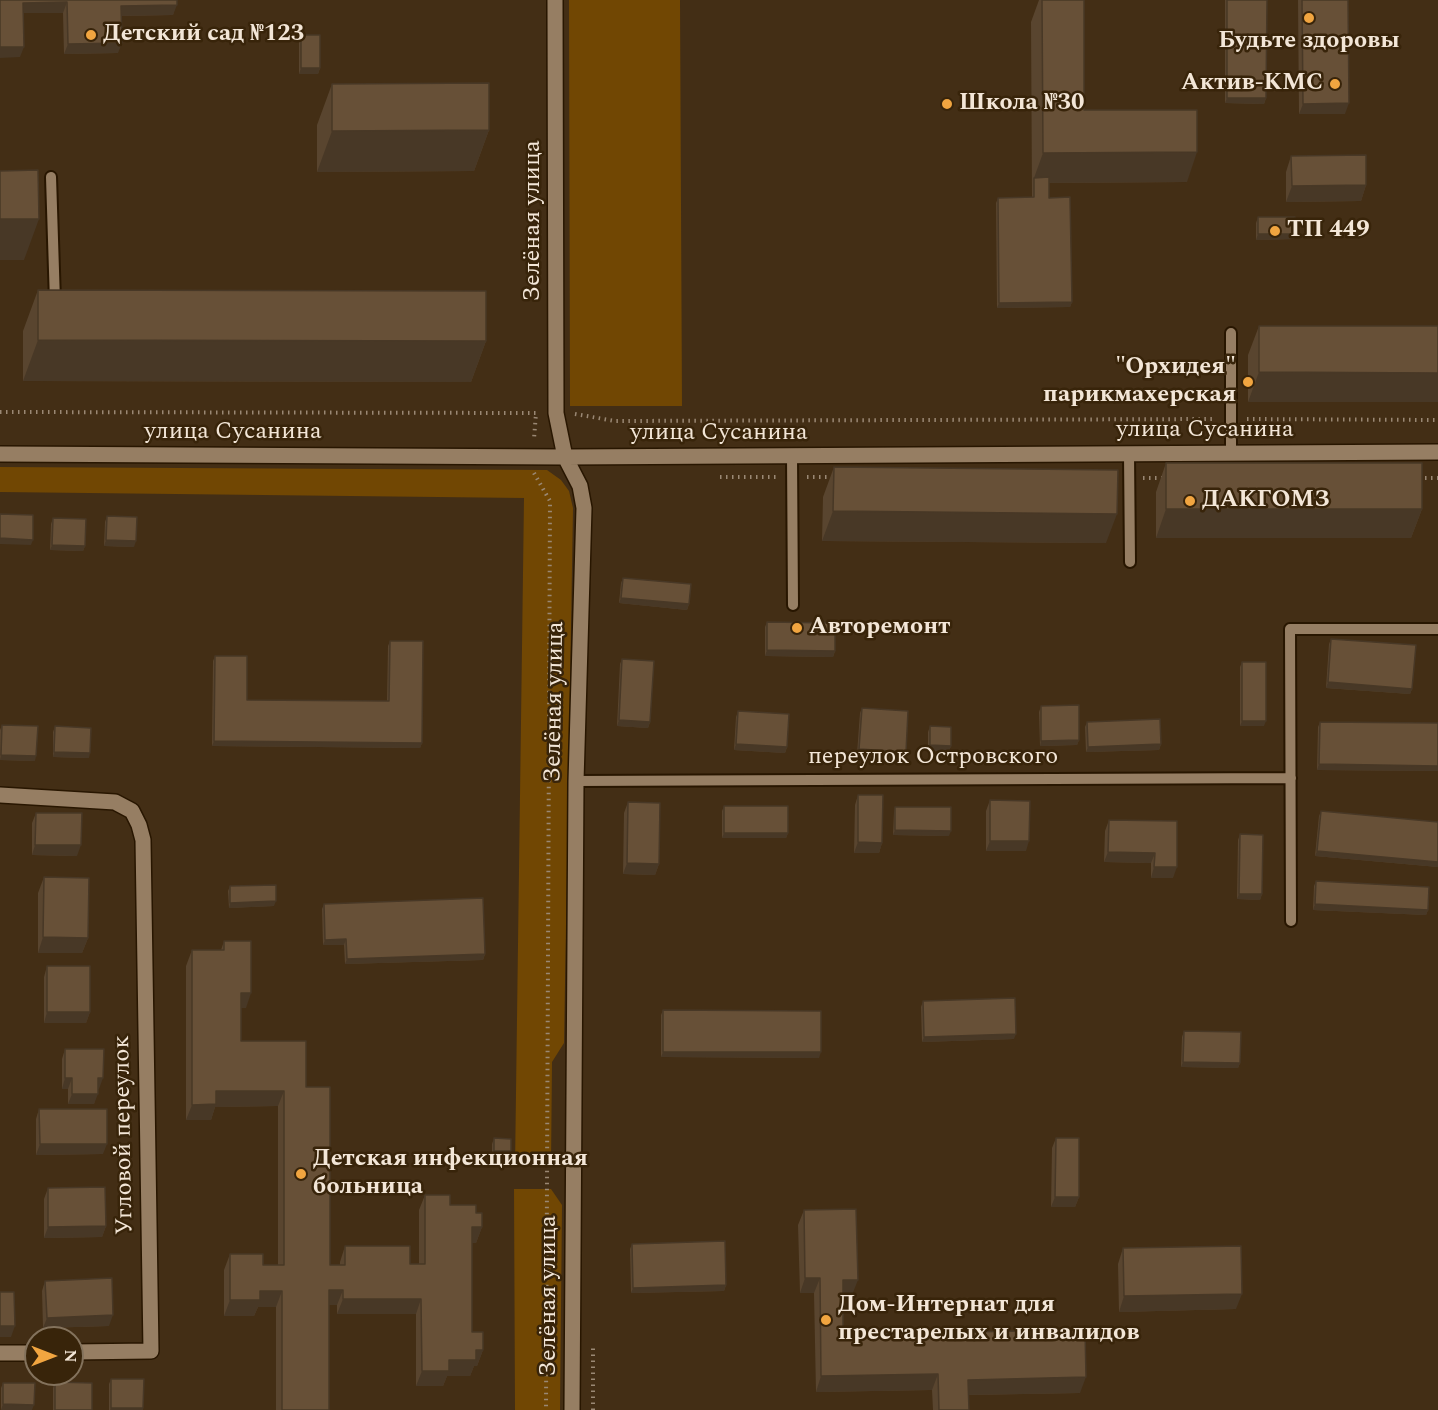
<!DOCTYPE html>
<meta charset="utf-8">
<style>
body{margin:0}
#map{position:relative;width:1438px;height:1410px;overflow:hidden;background:#432e15;font-family:Spectral,serif}
canvas{display:block}
.north{position:absolute;left:24px;top:1326px;width:60px;height:60px;box-sizing:border-box;background:#38240a;border:2px solid #83725c;border-radius:50%;rotate:90deg;font-size:16px;font-weight:700;line-height:24px;text-align:center;color:#f3e6d7}
.north::after{content:'';display:block;margin:auto;width:21px;height:27px;background:#f1a540;clip-path:polygon(50% 0,100% 100%,50% 72%,0 100%)}
</style>
<div id="map">
<canvas width="1438" height="1410"></canvas>
<div class="north">N</div>
</div>
<script>
const c = document.querySelector('canvas').getContext('2d');
c.lineJoin = 'round';
function fill(path, color) {
  c.fillStyle = color;
  c.fill(path, 'evenodd');
}
function shape(rows) {
  const path = new Path2D();
  for (const r of rows) {
    path.moveTo(r[0], r[1]);
    for (let i = 2; i < r.length; i += 2) path.lineTo(r[i], r[i + 1]);
  }
  return path;
}
function strokePath(path, color, width, dash) {
  c.strokeStyle = color;
  c.lineWidth = width;
  c.lineCap = dash ? 'butt' : 'round';
  c.setLineDash(dash || []);
  c.stroke(path);
}
function write(font, color, halo, rows, align = 'center') {
  c.font = font + ' Spectral,serif';
  c.lineWidth = 5;
  c.setLineDash([]);
  c.textBaseline = 'middle';
  c.strokeStyle = halo;
  c.fillStyle = color;
  for (const [text, x, y, turn = 0] of rows) {
    c.save();
    c.translate(x, y);
    c.rotate((+turn || 0) * Math.PI / 180);
    c.textAlign = isNaN(turn) ? turn : align;
    if (halo) c.strokeText(text, 0, 0);
    c.fillText(text, 0, 0);
    c.restore();
  }
}
const green = shape([
 [569,0,680,0,682,406,570,406],
 [0,467,547,470,561,480,569,491,573,508,564,1043,552,1062,551,1166,515,1166,524,498,0,492],
 [514,1189,551,1189,562,1205,560,1410,515,1410]
]);
const path = shape([
 [0,412,536,413,534,439],
 [575,414,615,421,1215,419],
 [1247,419,1438,420],
 [534,473,550,501,546,1410],
 [720,477,776,477],
 [807,477,833,477],
 [1143,478,1166,478],
 [1419,478,1438,478],
 [593,1410,593,1348]
]);
const service = shape([
 [51,177,55,302],
 [1231,333,1231,453],
 [1129,454,1130,562],
 [792,456,793,605],
 [576,781,1291,778],
 [1291,921,1290,629,1438,629]
]);
const minor = shape([
 [555,0,556,413,565,457,580,486,584,508,576,781,572,1410],
 [0,454,565,457,1438,452],
 [0,795,115,802,132,811,139,825,143,840,151,1351,72,1352],
 [0,1353,36,1353]
]);
const wall = shape([
 [0,0,177,0,173,15,121,16,118,53,64,54,63,13,23,13,20,57],
 [1039,0,1084,0,1084,110,1187,182,1049,183,1049,198,1072,302,1070,307,997,308,996,203,998,198,1032,197,1031,22],
 [1225,0,1267,0,1266,98,1264,104,1225,103],
 [1298,0,1348,0,1345,114,1299,114],
 [301,35,320,68,318,74,299,74,299,40],
 [332,84,489,130,474,171,317,172,317,125],
 [1291,156,1366,185,1361,201,1286,202,1286,172],
 [1258,217,1296,234,1294,239,1256,240,1256,223],
 [38,290,486,341,471,382,23,381,23,331],
 [1259,326,1438,326,1248,402,1248,355],
 [1166,463,1422,509,1411,538,1156,538,1156,492],
 [834,467,1106,543,822,541,823,497],
 [107,516,134,547,104,546,105,522],
 [53,518,85,546,83,551,50,550,51,524],
 [623,578,689,604,687,610,619,603,621,583],
 [767,622,835,651,833,657,765,656,765,627],
 [1331,639,1412,689,1410,694,1326,688,1329,644],
 [390,641,422,743,420,748,212,746,213,661,215,656,247,700,387,701,388,646],
 [622,659,650,722,648,728,617,726,620,664],
 [1242,662,1264,726,1240,726,1240,667],
 [1041,706,1079,740,1077,745,1040,746,1039,712],
 [862,708,904,757,857,754,860,713],
 [738,711,787,747,785,753,734,750,736,717],
 [1087,722,1161,744,1159,750,1086,752,1085,727],
 [1320,722,1438,723,1438,771,1317,770,1318,727],
 [2,725,35,761,0,760,0,730],
 [55,726,89,758,53,757,53,732],
 [930,726,951,746,949,751,928,751,928,732],
 [858,795,882,843,879,853,854,853,855,805],
 [990,800,1026,851,986,851,986,811],
 [628,802,659,864,655,875,623,874,624,813],
 [724,806,788,833,786,838,722,838,722,811],
 [895,807,949,836,893,835,894,812],
 [1321,811,1438,822,1438,867,1315,856,1319,816],
 [36,813,77,856,32,855,32,823],
 [1109,820,1177,821,1173,878,1151,878,1151,863,1104,862,1105,831],
 [1240,834,1262,894,1260,900,1237,899,1238,840],
 [44,877,88,938,82,953,38,953,38,893],
 [1316,881,1428,910,1426,915,1313,910,1314,886],
 [230,886,274,906,229,908,228,891],
 [324,904,485,954,483,960,345,964,344,945,323,945,322,909],
 [224,941,246,1008,241,1008,241,1041,306,1087,330,1265,340,1265,340,1262,345,1246,410,1264,419,1264,419,1210,425,1195,450,1205,476,1213,482,1227,476,1243,472,1243,472,1332,483,1350,477,1366,474,1366,470,1376,447,1376,443,1386,416,1386,416,1314,337,1314,337,1305,329,1305,329,1410,276,1410,276,1307,258,1307,254,1316,224,1316,224,1270,230,1254,263,1265,278,1265,278,1106,215,1107,211,1120,186,1120,186,966,192,950,221,950],
 [47,966,90,1012,86,1023,44,1023,44,977],
 [923,1001,1014,1039,922,1042,921,1007],
 [663,1010,819,1058,661,1057,661,1015],
 [1184,1031,1240,1063,1238,1068,1181,1067,1182,1037],
 [65,1049,99,1089,98,1089,94,1104,68,1104,68,1089,62,1089,62,1059],
 [39,1109,103,1154,36,1155,36,1119],
 [494,1138,509,1157,492,1156,492,1144],
 [1056,1138,1079,1197,1075,1207,1051,1207,1052,1148],
 [48,1188,106,1226,102,1237,44,1238,44,1199],
 [804,1210,852,1295,843,1295,843,1334,1080,1393,969,1395,969,1410,933,1410,932,1390,816,1392,814,1293,800,1293,798,1225],
 [632,1244,726,1285,724,1291,631,1293,630,1249],
 [1123,1248,1236,1309,1119,1312,1118,1264],
 [45,1281,109,1326,43,1328,42,1291],
 [111,1379,143,1408,143,1410,109,1410,109,1384],
 [55,1382,92,1410,53,1410,53,1388],
 [3,1383,32,1410,1,1410,1,1388]
]);
const shadedWall = shape([
 [67,2,63,13,19,13,23,3],
 [177,5,173,15,117,16,121,6],
 [122,43,118,53,64,54,68,44],
 [0,47,24,47,20,57,0,58],
 [301,68,320,68,318,74,299,74],
 [1227,98,1266,98,1264,104,1225,103],
 [1349,103,1345,114,1299,114,1303,104],
 [489,130,474,171,317,172,332,131],
 [1197,152,1187,182,1034,183,1034,178,1043,153],
 [1366,185,1361,201,1286,202,1292,186],
 [0,219,39,219,24,260,0,260],
 [1258,234,1296,234,1294,239,1256,240],
 [1072,302,1070,307,997,308,999,303],
 [38,340,486,341,471,382,23,381],
 [1259,372,1438,373,1438,402,1248,402],
 [1166,509,1422,509,1411,538,1156,538],
 [833,511,1117,514,1106,543,822,541],
 [0,538,33,540,31,545,0,544],
 [106,540,136,541,134,547,104,546],
 [52,545,85,546,83,551,50,550],
 [621,598,689,604,687,610,619,603],
 [767,650,835,651,833,657,765,656],
 [1328,682,1412,689,1410,694,1326,688],
 [619,720,650,722,648,728,617,726],
 [1242,721,1266,721,1264,726,1240,726],
 [1079,740,1077,745,1040,746,1041,741],
 [214,741,422,743,420,748,212,746],
 [736,744,787,747,785,753,734,750],
 [1161,744,1159,750,1086,752,1088,747],
 [930,745,951,746,949,751,928,751],
 [859,749,906,752,904,757,857,754],
 [54,752,90,753,89,758,53,757],
 [1,755,36,756,35,761,0,760],
 [1319,764,1438,766,1438,771,1317,770],
 [895,830,951,831,949,836,893,835],
 [724,833,788,833,786,838,722,838],
 [990,841,1029,841,1026,851,986,851],
 [858,842,882,843,879,853,854,853],
 [35,845,81,845,77,856,32,855],
 [1317,851,1438,862,1438,867,1315,856],
 [1108,852,1155,853,1151,863,1104,862],
 [627,863,659,864,655,875,623,874],
 [1154,867,1177,867,1173,878,1151,878],
 [1239,894,1262,894,1260,900,1237,899],
 [276,901,274,906,229,908,230,903],
 [1315,904,1428,910,1426,915,1313,910],
 [43,937,88,938,82,953,38,953],
 [346,939,344,945,323,945,325,940],
 [485,954,483,960,345,964,347,959],
 [241,993,251,993,246,1008,235,1008],
 [47,1012,90,1012,86,1023,44,1023],
 [1016,1034,1014,1039,922,1042,924,1037],
 [663,1052,821,1052,819,1058,661,1057],
 [1183,1062,1240,1063,1238,1068,1181,1067],
 [65,1078,72,1078,68,1089,62,1089],
 [98,1078,103,1078,99,1089,94,1089],
 [216,1091,284,1091,278,1106,215,1107,211,1120,186,1120,192,1105],
 [72,1094,98,1094,94,1104,68,1104],
 [40,1144,107,1144,103,1154,36,1155],
 [494,1151,511,1151,509,1157,492,1156],
 [1055,1197,1079,1197,1075,1207,1051,1207],
 [106,1226,102,1237,44,1238,48,1227],
 [472,1227,482,1227,476,1243,466,1243],
 [805,1278,820,1278,814,1293,800,1293],
 [843,1280,858,1280,852,1295,837,1295],
 [726,1285,724,1291,631,1293,633,1288],
 [329,1290,343,1290,337,1305,323,1305],
 [260,1291,282,1291,276,1307,258,1307,254,1316,224,1316,230,1300],
 [1242,1294,1236,1309,1119,1312,1124,1296],
 [343,1299,421,1299,416,1314,337,1314],
 [113,1315,109,1326,43,1328,47,1318],
 [0,1326,15,1326,11,1337,0,1337],
 [476,1350,483,1350,477,1366,474,1366,470,1376,447,1376,443,1386,416,1386,422,1371],
 [938,1374,932,1390,816,1392,821,1376],
 [1086,1377,1080,1393,963,1395,968,1380],
 [3,1404,34,1405,32,1410,1,1410],
 [111,1408,143,1408,143,1410,110,1410]
]);
const building = shape([
 [0,0,177,0,177,5,121,6,122,43,68,44,67,2,23,3,24,47,0,47,0,0],
 [1042,0,1084,0,1084,110,1197,110,1197,152,1043,153,1042,0],
 [1227,0,1267,0,1266,98,1227,98,1227,0],
 [1302,0,1348,0,1349,103,1303,104,1302,0],
 [301,35,320,35,320,68,301,68,301,35],
 [489,83,489,130,332,131,332,84,489,83],
 [1366,155,1366,185,1292,186,1291,156,1366,155],
 [38,170,39,219,0,219,0,171,38,170],
 [1049,177,1049,198,1070,197,1072,302,999,303,998,198,1034,197,1034,178,1049,177],
 [1258,217,1295,217,1296,234,1258,234,1258,217],
 [38,290,486,291,486,341,38,340,38,290],
 [1259,326,1438,326,1438,373,1259,372,1259,326],
 [1166,463,1422,463,1422,509,1166,509,1166,463],
 [834,467,1118,470,1117,514,833,511,834,467],
 [0,514,33,515,33,540,0,538,0,514],
 [107,516,137,517,136,541,106,540,107,516],
 [53,518,86,519,85,546,52,545,53,518],
 [623,578,691,584,689,604,621,598,623,578],
 [767,622,835,623,835,651,767,650,767,622],
 [1331,639,1416,645,1412,689,1328,682,1331,639],
 [390,641,423,641,422,743,214,741,215,656,247,656,247,700,389,701,390,641],
 [622,659,654,661,650,722,619,720,622,659],
 [1242,662,1266,662,1266,721,1242,721,1242,662],
 [1079,705,1079,740,1041,741,1041,706,1079,705],
 [862,708,908,711,906,752,859,749,862,708],
 [738,711,789,714,787,747,736,744,738,711],
 [1160,719,1161,744,1088,747,1087,722,1160,719],
 [1320,722,1438,723,1438,766,1319,764,1320,722],
 [2,725,38,726,36,756,1,755,2,725],
 [55,726,91,728,90,753,54,752,55,726],
 [930,726,951,727,951,746,930,745,930,726],
 [858,795,883,795,882,843,858,842,858,795],
 [990,800,1030,801,1029,841,990,841,990,800],
 [628,802,660,803,659,864,627,863,628,802],
 [724,806,788,806,788,833,724,833,724,806],
 [895,807,951,807,951,831,895,830,895,807],
 [1321,811,1438,822,1438,862,1317,851,1321,811],
 [36,813,82,813,81,845,35,845,36,813],
 [1109,820,1177,821,1177,867,1154,867,1155,853,1108,852,1109,820],
 [1240,834,1263,835,1262,894,1239,894,1240,834],
 [44,877,89,878,88,938,43,937,44,877],
 [1316,881,1429,887,1428,910,1315,904,1316,881],
 [276,885,276,901,230,903,230,886,276,885],
 [483,898,485,954,347,959,346,939,325,940,324,904,483,898],
 [224,941,251,941,251,993,241,993,241,1041,306,1041,306,1087,330,1087,330,1265,345,1265,345,1246,410,1246,410,1264,425,1264,425,1195,450,1195,450,1205,476,1205,476,1213,482,1213,482,1227,472,1227,472,1332,483,1332,483,1350,476,1350,476,1360,449,1360,449,1371,422,1371,421,1299,343,1299,343,1290,329,1290,329,1410,282,1410,282,1291,260,1291,260,1300,230,1300,230,1254,263,1254,263,1265,284,1265,284,1091,216,1091,216,1104,192,1105,192,950,224,950,224,941],
 [47,966,90,966,90,1012,47,1012,47,966],
 [1015,998,1016,1034,924,1037,923,1001,1015,998],
 [663,1010,821,1011,821,1052,663,1052,663,1010],
 [1184,1031,1241,1032,1240,1063,1183,1062,1184,1031],
 [65,1049,104,1049,103,1078,98,1078,98,1094,72,1094,72,1078,65,1078,65,1049],
 [39,1109,107,1109,107,1144,40,1144,39,1109],
 [494,1138,511,1139,511,1151,494,1151,494,1138],
 [1056,1138,1079,1138,1079,1197,1055,1197,1056,1138],
 [105,1187,106,1226,48,1227,48,1188,105,1187],
 [856,1209,858,1280,843,1280,843,1334,1085,1330,1086,1377,968,1380,969,1410,939,1410,938,1374,821,1376,820,1278,805,1278,804,1210,856,1209],
 [725,1241,726,1285,633,1288,632,1244,725,1241],
 [1241,1246,1242,1294,1124,1296,1123,1248,1241,1246],
 [112,1278,113,1315,47,1318,45,1281,112,1278],
 [0,1292,14,1292,15,1326,0,1326,0,1292],
 [111,1379,144,1379,143,1408,111,1408,111,1379],
 [55,1382,92,1383,92,1410,55,1410,55,1382],
 [3,1383,35,1383,34,1405,3,1404,3,1383]
]);
const markers = [
 [1309,18,6,"#f1a540"],
 [91,35,6,"#f1a540"],
 [1335,84,6,"#f1a540"],
 [947,104,6,"#f1a540"],
 [1275,231,6,"#f1a540"],
 [1248,382,6,"#f1a540"],
 [1190,501,6,"#f1a540"],
 [797,628,6,"#f1a540"],
 [301,1174,6,"#f1a540"],
 [826,1320,6,"#f1a540"]
];
const poiNames = [
 ["Детский сад №123",103,35],
 ["Будьте здоровы",1309,42,"center"],
 ["Актив-КМС",1323,84,"right"],
 ["Школа №30",959,104],
 ["ТП 449",1287,231],
 ["\"Орхидея\"",1236,368,"right"],
 ["парикмахерская",1236,396,"right"],
 ["ДАКГОМЗ",1202,501],
 ["Авторемонт",809,628],
 ["Детская инфекционная",313,1160],
 ["больница",313,1188],
 ["Дом-Интернат для",838,1306],
 ["престарелых и инвалидов",838,1334]
];
const streetNames = [
 ["Зелёная улица",534,221,-90],
 ["улица Сусанина",1205,431],
 ["улица Сусанина",233,433],
 ["улица Сусанина",719,434],
 ["Зелёная улица",556,702,-89],
 ["переулок Островского",933,758],
 ["Угловой переулок",125,1135,-91],
 ["Зелёная улица",550,1296,-90]
];
fill(green, '#714703');
strokePath(service, '#281600', 14);
strokePath(minor, '#281600', 18);
strokePath(path, '#9a8874', 4, [1.5, 4.5]);
strokePath(service, '#967e63', 10);
strokePath(minor, '#967e63', 15);
fill(wall, '#59452f');
fill(shadedWall, '#483826');
fill(building, '#675037');
strokePath(building, '#483826', 1.5);
for (const [x, y, r, color] of markers) {
  const dot = new Path2D();
  dot.arc(x, y, r, 0, 2 * Math.PI);
  c.fillStyle = color;
  c.fill(dot);
  strokePath(dot, '#38240a', 2);
}
write('bold 24px', '#f3e6d7', '#38240a', poiNames, 'left');
write('24px', '#f3e6d7', '#38240a', streetNames);
</script>
